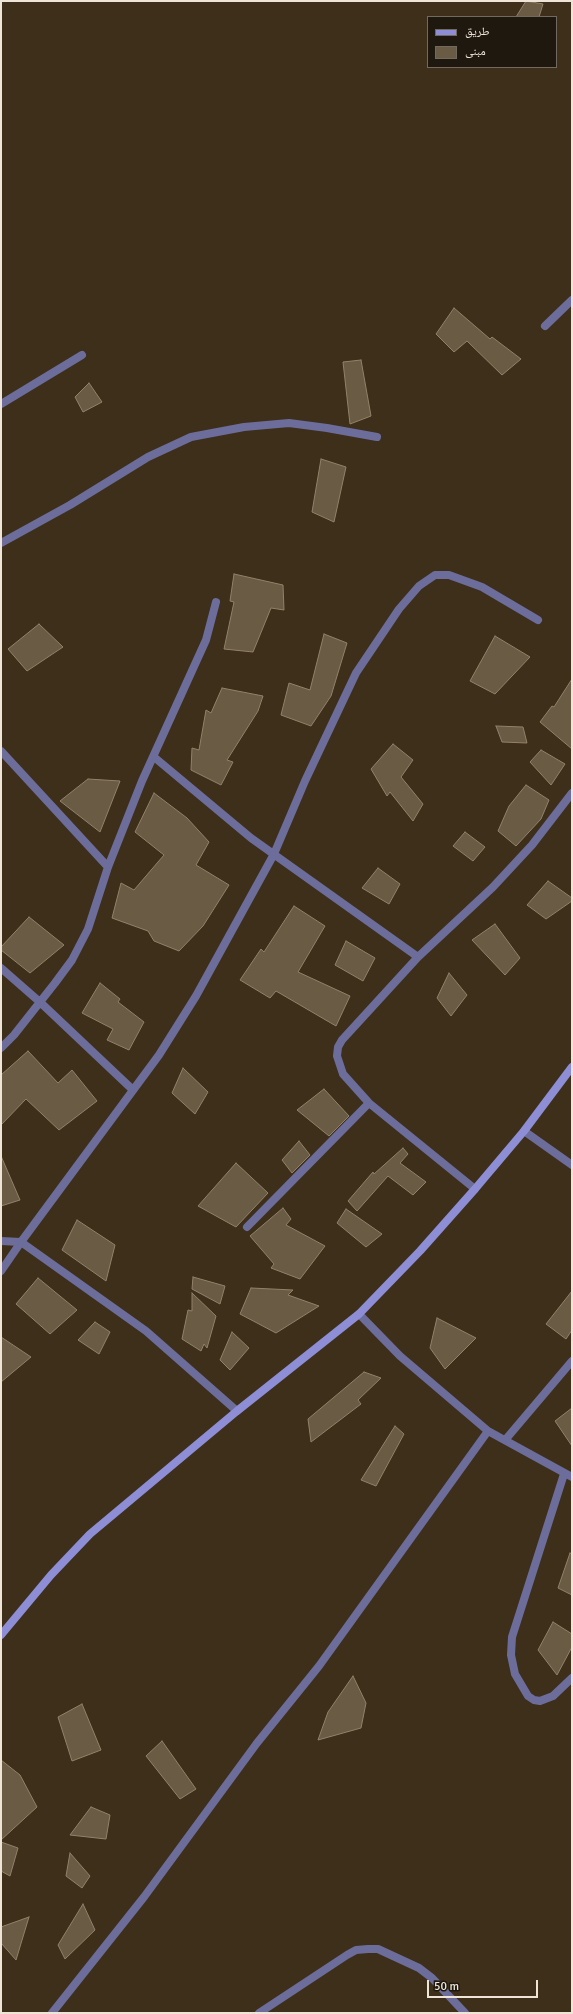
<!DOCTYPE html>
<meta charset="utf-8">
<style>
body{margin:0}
#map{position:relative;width:573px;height:2014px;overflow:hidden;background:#3d2f1a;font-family:Signika,"Noto Naskh Arabic",sans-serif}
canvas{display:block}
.frame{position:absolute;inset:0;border:2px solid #eee5d8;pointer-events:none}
.legend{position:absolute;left:427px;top:16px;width:130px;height:52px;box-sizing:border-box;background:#1e180f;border:1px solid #716a5f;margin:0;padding:5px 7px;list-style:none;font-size:12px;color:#eee5d8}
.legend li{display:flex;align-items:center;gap:8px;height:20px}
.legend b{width:20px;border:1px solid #716a5f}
.scale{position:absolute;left:427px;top:1980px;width:111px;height:18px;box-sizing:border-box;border:2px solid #eee5d8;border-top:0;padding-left:5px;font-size:12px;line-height:14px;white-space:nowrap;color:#eee5d8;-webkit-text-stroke:3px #1e180f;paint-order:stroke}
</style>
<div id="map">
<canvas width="573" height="2014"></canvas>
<div class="frame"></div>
<ul class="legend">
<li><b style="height:5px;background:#8e8ed6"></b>طريق</li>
<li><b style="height:11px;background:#6a5b45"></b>مبنى</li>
</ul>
<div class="scale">50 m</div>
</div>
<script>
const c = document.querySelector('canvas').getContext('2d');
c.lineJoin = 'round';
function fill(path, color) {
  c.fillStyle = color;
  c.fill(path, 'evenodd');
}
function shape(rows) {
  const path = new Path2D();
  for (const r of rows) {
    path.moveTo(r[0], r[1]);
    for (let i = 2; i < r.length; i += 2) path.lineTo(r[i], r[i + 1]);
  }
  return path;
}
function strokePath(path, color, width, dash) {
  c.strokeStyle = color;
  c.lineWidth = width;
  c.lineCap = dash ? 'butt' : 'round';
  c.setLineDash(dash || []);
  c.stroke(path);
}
const building = shape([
 [526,1,543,4,539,17,516,17,526,1],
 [454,308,490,339,492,337,521,359,502,375,467,341,454,352,436,334,454,308],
 [361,360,371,416,350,424,343,362,361,360],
 [89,383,102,402,83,412,75,397,89,383],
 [321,459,346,467,334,522,312,512,321,459],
 [234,574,283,585,284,610,271,608,253,652,224,649,234,602,230,601,234,574],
 [39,624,63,647,27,671,8,649,39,624],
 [324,634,347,643,331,696,311,726,281,715,289,683,310,690,324,634],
 [495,636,530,657,495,694,470,681,495,636],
 [572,679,572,749,540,722,552,706,554,707,572,679],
 [222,688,263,696,258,711,227,760,233,762,221,785,191,770,192,748,199,750,206,710,211,713,222,688],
 [496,726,523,727,527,743,502,742,496,726],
 [393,744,413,760,401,777,423,804,413,821,390,792,387,796,371,769,393,744],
 [541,750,565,764,551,785,530,762,541,750],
 [88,779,120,781,100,832,60,801,88,779],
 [526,785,549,800,541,819,516,846,498,831,509,806,526,785],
 [154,793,187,818,209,842,196,865,229,885,203,926,179,951,154,941,148,931,112,918,121,883,134,890,164,855,135,832,154,793],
 [465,832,485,847,473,861,453,846,465,832],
 [378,868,400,884,389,904,362,888,378,868],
 [548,881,572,898,572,901,546,919,527,905,548,881],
 [294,906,325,926,298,972,350,996,336,1026,276,991,270,998,240,980,261,949,264,952,294,906],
 [29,917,64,945,30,973,1,950,1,947,29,917],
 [495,924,520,958,505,975,472,940,495,924],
 [346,941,375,958,363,981,335,965,346,941],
 [449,973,467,995,451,1016,437,998,449,973],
 [100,983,120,999,118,1002,144,1022,129,1050,107,1040,113,1029,82,1013,100,983],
 [28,1051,58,1083,72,1070,97,1101,59,1130,26,1099,1,1125,1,1075,28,1051],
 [183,1068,208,1092,195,1114,172,1093,183,1068],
 [324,1089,349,1116,329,1136,297,1110,324,1089],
 [299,1141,310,1155,292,1173,282,1160,299,1141],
 [403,1148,408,1154,400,1163,426,1182,413,1195,388,1176,357,1211,348,1201,373,1172,374,1174,403,1148],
 [1,1156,20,1200,1,1206,1,1156],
 [236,1163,268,1193,236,1227,198,1206,236,1163],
 [283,1208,291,1219,286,1225,325,1246,300,1279,271,1268,274,1264,250,1236,283,1208],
 [346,1209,382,1234,366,1247,337,1223,346,1209],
 [77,1220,115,1245,106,1281,62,1250,77,1220],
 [193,1277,225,1286,220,1304,192,1289,193,1277],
 [38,1278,77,1310,50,1334,16,1304,38,1278],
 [251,1288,293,1290,288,1295,319,1306,276,1333,240,1314,251,1288],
 [572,1291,572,1330,566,1339,546,1324,572,1291],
 [192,1293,216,1316,207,1348,204,1344,201,1351,182,1339,188,1310,192,1311,192,1293],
 [437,1318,476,1338,445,1369,430,1348,437,1318],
 [95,1322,110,1332,99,1354,78,1340,95,1322],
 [232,1332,249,1348,230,1370,220,1360,232,1332],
 [1,1337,31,1357,1,1382,1,1337],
 [364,1372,381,1378,358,1400,361,1404,311,1442,308,1419,364,1372],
 [572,1408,572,1446,555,1421,572,1408],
 [395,1426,404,1434,376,1486,361,1480,395,1426],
 [570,1553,572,1554,572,1595,558,1588,570,1553],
 [553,1622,572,1634,572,1647,557,1675,538,1650,553,1622],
 [353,1676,366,1703,361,1728,318,1740,328,1712,353,1676],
 [82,1704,101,1750,72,1761,58,1717,82,1704],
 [162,1741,196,1789,180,1799,146,1756,162,1741],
 [1,1760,20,1775,37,1807,1,1840,1,1760],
 [91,1807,110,1815,106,1839,70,1835,91,1807],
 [1,1842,18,1848,10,1876,1,1871,1,1842],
 [70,1853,90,1876,82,1888,66,1876,70,1853],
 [83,1904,95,1930,65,1959,58,1945,83,1904],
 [29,1917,16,1960,1,1943,1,1927,29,1917]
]);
const street = shape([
 [545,326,572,300],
 [1,404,82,355],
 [1,543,70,505,148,457,191,437,244,427,289,423,327,428,377,437],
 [1,751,108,867],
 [154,757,251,838,418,957],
 [1,968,41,1003,133,1090],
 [1,1048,14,1035,55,983,72,960,88,929,108,867,142,781,206,640,216,602],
 [524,1131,572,1165],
 [475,1189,369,1103,343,1074,337,1056,338,1047,342,1040,418,957,493,887,532,845,572,793],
 [247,1227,369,1103],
 [1,1241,21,1242,146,1331,237,1411],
 [1,1271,21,1242,159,1055,196,996,274,854,305,781,356,673,399,609,419,586,435,575,449,575,482,587,538,620],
 [359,1314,400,1356,488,1431,572,1477],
 [506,1439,572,1361],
 [564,1474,512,1637,511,1655,515,1674,528,1696,534,1700,540,1701,553,1696,572,1678],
 [52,2013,144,1897,257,1743,319,1666,488,1431],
 [259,2013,347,1955,356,1950,368,1949,378,1949,419,1968,432,1978,465,2013]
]);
const secondary = shape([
 [1,1635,51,1575,90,1534,237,1411,359,1314,420,1251,475,1189,524,1131,572,1067]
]);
fill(building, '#6a5b45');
strokePath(building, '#92826b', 1);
strokePath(street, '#6d6d9b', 8);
strokePath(secondary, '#8e8ed6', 8);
</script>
